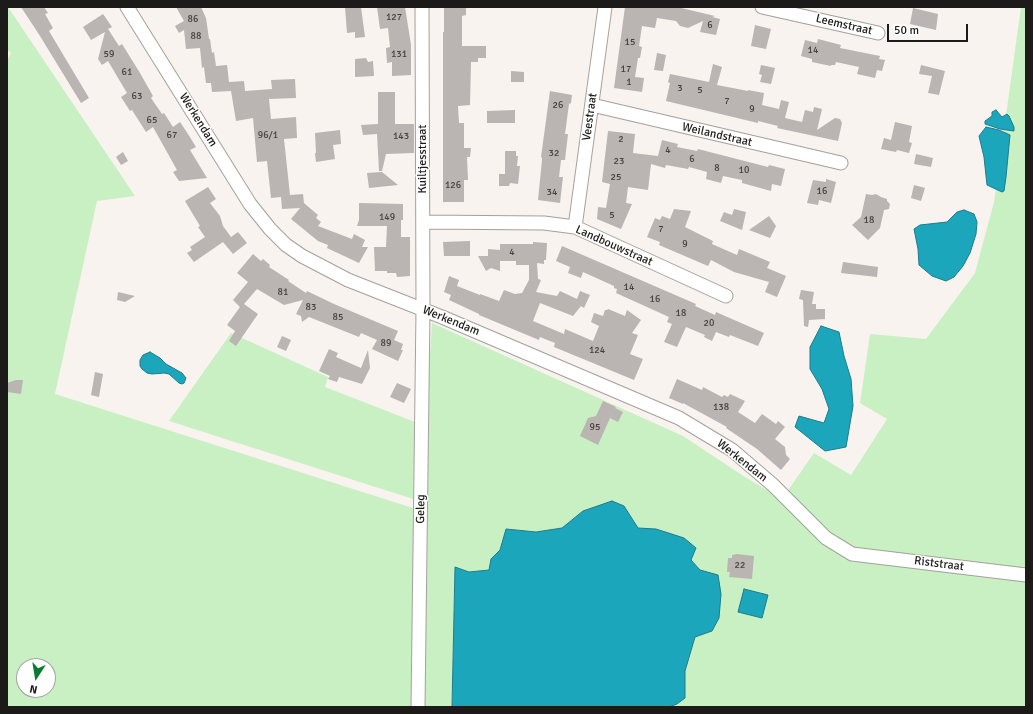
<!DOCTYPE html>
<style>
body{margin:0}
#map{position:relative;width:1033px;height:714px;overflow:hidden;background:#f8f3ee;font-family:Signika,sans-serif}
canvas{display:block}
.frame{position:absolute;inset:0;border:8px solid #1c1b19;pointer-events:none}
.north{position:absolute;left:16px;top:658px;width:40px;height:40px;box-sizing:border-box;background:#fff;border:1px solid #a4a4a3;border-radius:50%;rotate:192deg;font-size:11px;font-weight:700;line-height:16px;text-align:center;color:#1c1b19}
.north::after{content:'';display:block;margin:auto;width:14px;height:18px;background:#0b7b31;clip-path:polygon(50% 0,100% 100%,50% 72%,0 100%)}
.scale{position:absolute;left:887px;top:24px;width:81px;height:18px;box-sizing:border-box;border:2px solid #1c1b19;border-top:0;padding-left:5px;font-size:12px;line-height:14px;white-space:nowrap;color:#1c1b19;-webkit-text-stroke:3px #fff;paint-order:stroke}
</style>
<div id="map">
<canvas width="1033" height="714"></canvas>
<div class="frame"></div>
<div class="north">N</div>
<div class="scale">50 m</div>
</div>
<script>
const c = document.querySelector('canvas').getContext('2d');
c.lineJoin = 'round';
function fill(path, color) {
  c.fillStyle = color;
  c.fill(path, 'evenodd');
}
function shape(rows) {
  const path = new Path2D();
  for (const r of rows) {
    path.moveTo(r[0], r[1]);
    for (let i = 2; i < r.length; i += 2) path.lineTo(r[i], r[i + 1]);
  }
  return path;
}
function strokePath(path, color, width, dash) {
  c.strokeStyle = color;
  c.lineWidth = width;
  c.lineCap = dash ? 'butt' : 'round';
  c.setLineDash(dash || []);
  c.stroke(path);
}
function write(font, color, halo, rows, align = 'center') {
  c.font = font + ' Signika,sans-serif';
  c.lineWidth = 3;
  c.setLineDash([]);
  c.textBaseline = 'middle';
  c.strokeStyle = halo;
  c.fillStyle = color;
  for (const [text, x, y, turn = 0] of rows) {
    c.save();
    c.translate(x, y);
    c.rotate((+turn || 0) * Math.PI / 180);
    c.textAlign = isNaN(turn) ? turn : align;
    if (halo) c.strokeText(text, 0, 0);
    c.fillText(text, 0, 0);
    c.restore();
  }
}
const green = shape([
 [7,7,8,7,135,196,97,201,55,394,416,509,412,707,7,707,7,60,11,53,7,50],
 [24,666,48,666,48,690,24,690],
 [1021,7,1026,7,1026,707,669,707,677,704,685,698,685,671,695,637,712,631,700,570,691,560,696,548,656,529,638,528,624,506,583,511,562,528,536,532,506,529,500,550,491,559,490,570,469,572,455,567,452,707,424,707,425,436,432,323,683,436,745,477,782,499,814,453,851,475,887,419,860,403,870,334,926,339,975,273,994,202],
 [231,333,328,377,325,387,415,422,413,499,169,421]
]);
const water = shape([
 [996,110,1002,117,1007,114,1009,116,1014,127,1014,131,1000,129,985,124,985,121,992,116,992,112,996,110],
 [986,127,999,130,1010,135,1006,177,1004,191,1002,192,987,185,984,157,979,136,986,127],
 [964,210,974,214,977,222,976,234,970,253,963,266,954,277,946,281,932,276,919,265,918,249,914,229,920,225,947,222,957,212,964,210],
 [821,326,839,332,844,356,851,379,853,406,846,447,825,451,795,427,799,416,824,423,829,409,822,389,810,369,810,347,821,326],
 [150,352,160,358,166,364,182,373,186,378,184,383,182,384,179,383,169,374,164,373,152,374,147,373,142,369,140,366,140,360,143,355,150,352],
 [612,501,624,506,638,528,656,529,684,538,696,548,691,560,700,570,718,575,721,594,719,618,712,631,695,637,685,671,685,698,677,704,669,707,452,707,455,567,469,572,489,570,491,559,500,550,506,529,536,532,562,528,583,511,612,501],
 [744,589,768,595,762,618,738,612,744,589]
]);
const building = shape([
 [21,7,44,7,48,13,45,14,53,28,49,31,89,98,81,103,40,36],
 [176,7,201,7,206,18,209,39,210,39,212,53,214,52,216,66,227,65,229,82,244,81,245,91,272,89,271,80,295,79,296,98,269,99,271,119,296,117,297,138,284,139,290,195,303,194,304,203,318,215,316,218,321,222,318,226,352,239,354,234,365,240,362,247,368,247,359,263,327,248,328,245,318,241,291,219,300,208,282,209,281,197,271,198,267,161,257,162,253,118,236,121,231,91,212,92,211,83,206,83,204,67,202,68,200,48,186,49,184,30,179,33,175,26,184,21],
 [345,7,361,7,365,37,355,38,355,32,347,33],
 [377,7,405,7,411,45,411,75,392,76,392,62,387,63,386,48,390,47,388,28,380,29],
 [444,7,466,7,466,15,462,16,462,46,486,46,486,58,478,58,478,62,471,62,470,105,458,106,459,123,464,123,464,148,471,148,470,157,467,157,468,180,464,180,464,202,443,202,443,32,444,32],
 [625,7,677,7,715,16,712,17,720,19,716,35,700,32,703,21,688,28,680,26,676,21,657,18,655,28,642,26,639,46,642,47,640,58,638,58,635,77,644,78,642,92,614,88],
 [913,8,938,14,936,30,910,24],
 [103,14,112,27,108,29,119,46,122,44,140,73,153,96,151,98,162,114,164,113,173,127,180,122,188,134,196,147,190,150,207,178,179,181,173,172,177,170,153,127,146,132,132,110,130,111,121,97,127,93,108,61,102,65,98,59,105,32,91,40,83,27],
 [755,25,771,29,766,49,751,46],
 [818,39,841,45,840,48,880,56,879,59,885,60,882,71,877,70,875,78,857,74,859,67,836,62,835,65,831,65,831,66,812,62,812,59,801,56,805,40,817,43],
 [657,53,666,55,663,71,654,70],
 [366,58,368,62,373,61,374,76,355,77,355,59],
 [713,64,722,67,717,85,748,91,748,90,764,93,762,105,779,109,781,100,789,102,785,118,802,122,805,110,813,112,814,107,822,109,817,130,835,118,840,119,842,123,838,141,777,128,778,126,758,121,758,123,666,101,670,83,668,82,670,74,709,82],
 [761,65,775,68,771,84,760,82,762,75,759,74],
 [921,65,945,71,939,95,928,93,932,76,919,74],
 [511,71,524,72,524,82,511,82],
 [550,91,572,95,571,103,569,104,565,134,568,134,565,160,561,160,559,177,563,177,560,203,538,200,542,160,542,158,541,157],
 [378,92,395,92,395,124,414,124,414,153,386,154,382,171,379,171,377,134,363,135,361,125,378,124],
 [515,110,515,123,487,123,487,111],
 [895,122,912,126,909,142,912,143,909,153,897,150,896,152,881,149,884,138,891,140],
 [340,130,341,144,333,145,335,159,316,162,315,153,316,153,315,133],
 [608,131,635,134,633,153,658,156,662,140,678,144,677,147,697,151,698,149,768,167,769,165,785,169,781,186,772,184,771,191,742,183,742,180,723,176,721,183,706,179,707,172,689,167,688,169,666,165,665,168,651,164,648,190,628,187,626,203,632,204,621,229,597,219,598,207,606,208,610,184,602,182],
 [505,151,516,151,516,156,518,156,517,166,520,166,518,184,510,183,509,186,499,186,499,174,505,174],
 [123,152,128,161,121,165,116,157],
 [916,154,933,158,931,167,914,164],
 [382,172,398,185,369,188,367,173],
 [826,179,836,182,831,203,819,200,818,205,807,203,813,180,826,182],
 [914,185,925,188,921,201,911,198],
 [208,187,216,199,210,203,220,216,223,226,231,237,238,232,247,243,233,254,223,242,194,262,187,253,192,250,190,247,205,237,198,227,200,226,185,201],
 [866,194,872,195,876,194,881,197,887,199,887,201,890,204,889,209,884,210,880,228,868,240,852,225,861,217],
 [359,203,403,204,403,220,401,220,401,237,410,237,410,276,397,277,396,273,387,273,387,271,375,271,374,247,386,247,387,226,357,226,359,220],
 [674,209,691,211,685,227,713,241,712,244,737,255,739,249,770,262,767,268,786,276,777,297,765,292,769,282,734,272,711,260,708,266,659,245,660,242,647,237,655,218,660,220,662,216,670,219],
 [734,209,746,212,742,230,720,221,724,212,732,215],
 [769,216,776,226,770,238,749,230],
 [470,241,470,256,444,256,443,242],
 [533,242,547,243,546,260,544,260,544,264,537,263,538,279,541,280,536,292,557,296,560,291,577,299,580,291,590,295,584,308,581,306,573,316,540,303,533,321,564,334,565,329,593,341,599,326,591,322,594,313,603,316,605,310,607,310,608,309,625,316,627,310,641,320,632,333,638,335,630,354,643,359,634,380,554,347,555,343,540,337,539,340,479,315,479,314,449,300,451,295,444,292,449,276,459,280,457,286,480,295,480,294,499,301,504,290,515,294,522,293,529,280,529,265,516,265,516,261,500,261,500,271,491,268,486,271,478,256,488,256,488,249,500,250,500,244,533,244],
 [562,246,696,304,695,306,715,315,716,312,764,333,758,346,730,335,729,337,716,332,712,341,704,337,705,335,686,327,677,347,664,342,672,324,667,322,669,317,616,293,617,289,614,288,614,286,583,272,581,278,568,273,570,267,556,261],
 [253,254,261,261,263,259,270,265,269,267,289,280,288,281,306,293,307,291,334,304,398,331,394,340,403,344,401,350,403,350,398,361,372,349,377,340,361,333,359,337,309,317,302,322,301,316,296,314,303,300,284,305,257,289,244,304,258,314,236,346,229,341,235,331,227,325,240,307,233,300,248,282,237,273],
 [843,262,878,267,877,277,841,273],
 [801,290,814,292,812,304,816,304,816,309,825,309,825,319,809,320,808,327,804,326,803,300,799,299],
 [118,292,135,296,125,302,117,300],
 [282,336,291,340,286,351,277,347],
 [329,349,338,353,336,357,361,368,368,350,370,368,362,384,339,377,337,382,328,379,330,376,319,371],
 [95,372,103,374,99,397,91,395],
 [677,379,702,390,703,387,722,397,724,395,728,397,730,394,745,401,738,412,755,423,762,414,776,424,778,421,785,427,775,439,785,447,786,455,790,459,781,470,757,449,726,428,727,427,683,403,683,404,669,398],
 [16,380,23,380,21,394,7,392,7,383],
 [397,383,411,389,404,403,390,397],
 [603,401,616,407,615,408,623,412,618,422,610,418,598,445,580,436,588,418,596,416],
 [737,554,754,556,752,579,729,577,730,572,727,572,728,558,732,558,732,555]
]);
const street = shape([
 [127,7,250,204,270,229,286,245,302,256,348,280,442,317,679,418,732,450,773,485,826,538,852,554,1026,575],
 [762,7,878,33],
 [592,105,841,163],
 [424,222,544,223,575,227,726,296],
 [575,227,605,7],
 [418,707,423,310,422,7]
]);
const numberNames = [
 ["127",394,17],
 ["86",193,19],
 ["6",710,25],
 ["88",196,36],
 ["15",630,42],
 ["14",813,50],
 ["59",109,54],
 ["131",399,54],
 ["17",626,69],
 ["61",127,72],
 ["1",629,82],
 ["3",680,88],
 ["5",700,90],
 ["63",137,96],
 ["7",727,101],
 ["26",558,105],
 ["9",752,109],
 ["65",152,120],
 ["67",172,135],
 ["96/1",268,135],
 ["143",401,136],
 ["2",621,139],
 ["4",668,150],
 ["32",554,153],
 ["6",692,159],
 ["23",619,161],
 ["8",717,168],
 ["10",744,170],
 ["25",616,177],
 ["126",453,185],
 ["16",822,191],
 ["34",552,192],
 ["5",612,215],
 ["149",387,217],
 ["18",869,220],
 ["7",661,229],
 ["9",685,244],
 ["4",512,252],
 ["14",629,287],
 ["81",283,292],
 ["16",655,299],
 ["83",311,307],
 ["18",681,313],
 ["85",338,317],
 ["20",709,323],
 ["89",386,343],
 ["124",597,350],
 ["138",721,407],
 ["95",595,427],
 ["22",740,565]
];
const streetNames = [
 ["Leemstraat",844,25,13],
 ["Veestraat",590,117,-82],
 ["Werkendam",198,120,58],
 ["Weilandstraat",717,135,13],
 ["Kuiltjesstraat",423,159,-90],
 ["Landbouwstraat",614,246,24],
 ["Werkendam",451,321,22],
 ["Werkendam",742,461,38],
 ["Geleg",421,509,-89],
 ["Riststraat",939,564,7]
];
fill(green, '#c9f0c2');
fill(water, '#1ca6bc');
strokePath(water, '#1c7c8b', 1);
fill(building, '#bab4b2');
strokePath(street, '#a4a09c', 15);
strokePath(street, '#fff', 13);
write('10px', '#44413f', null, numberNames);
write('12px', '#1c1b19', '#fff', streetNames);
</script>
